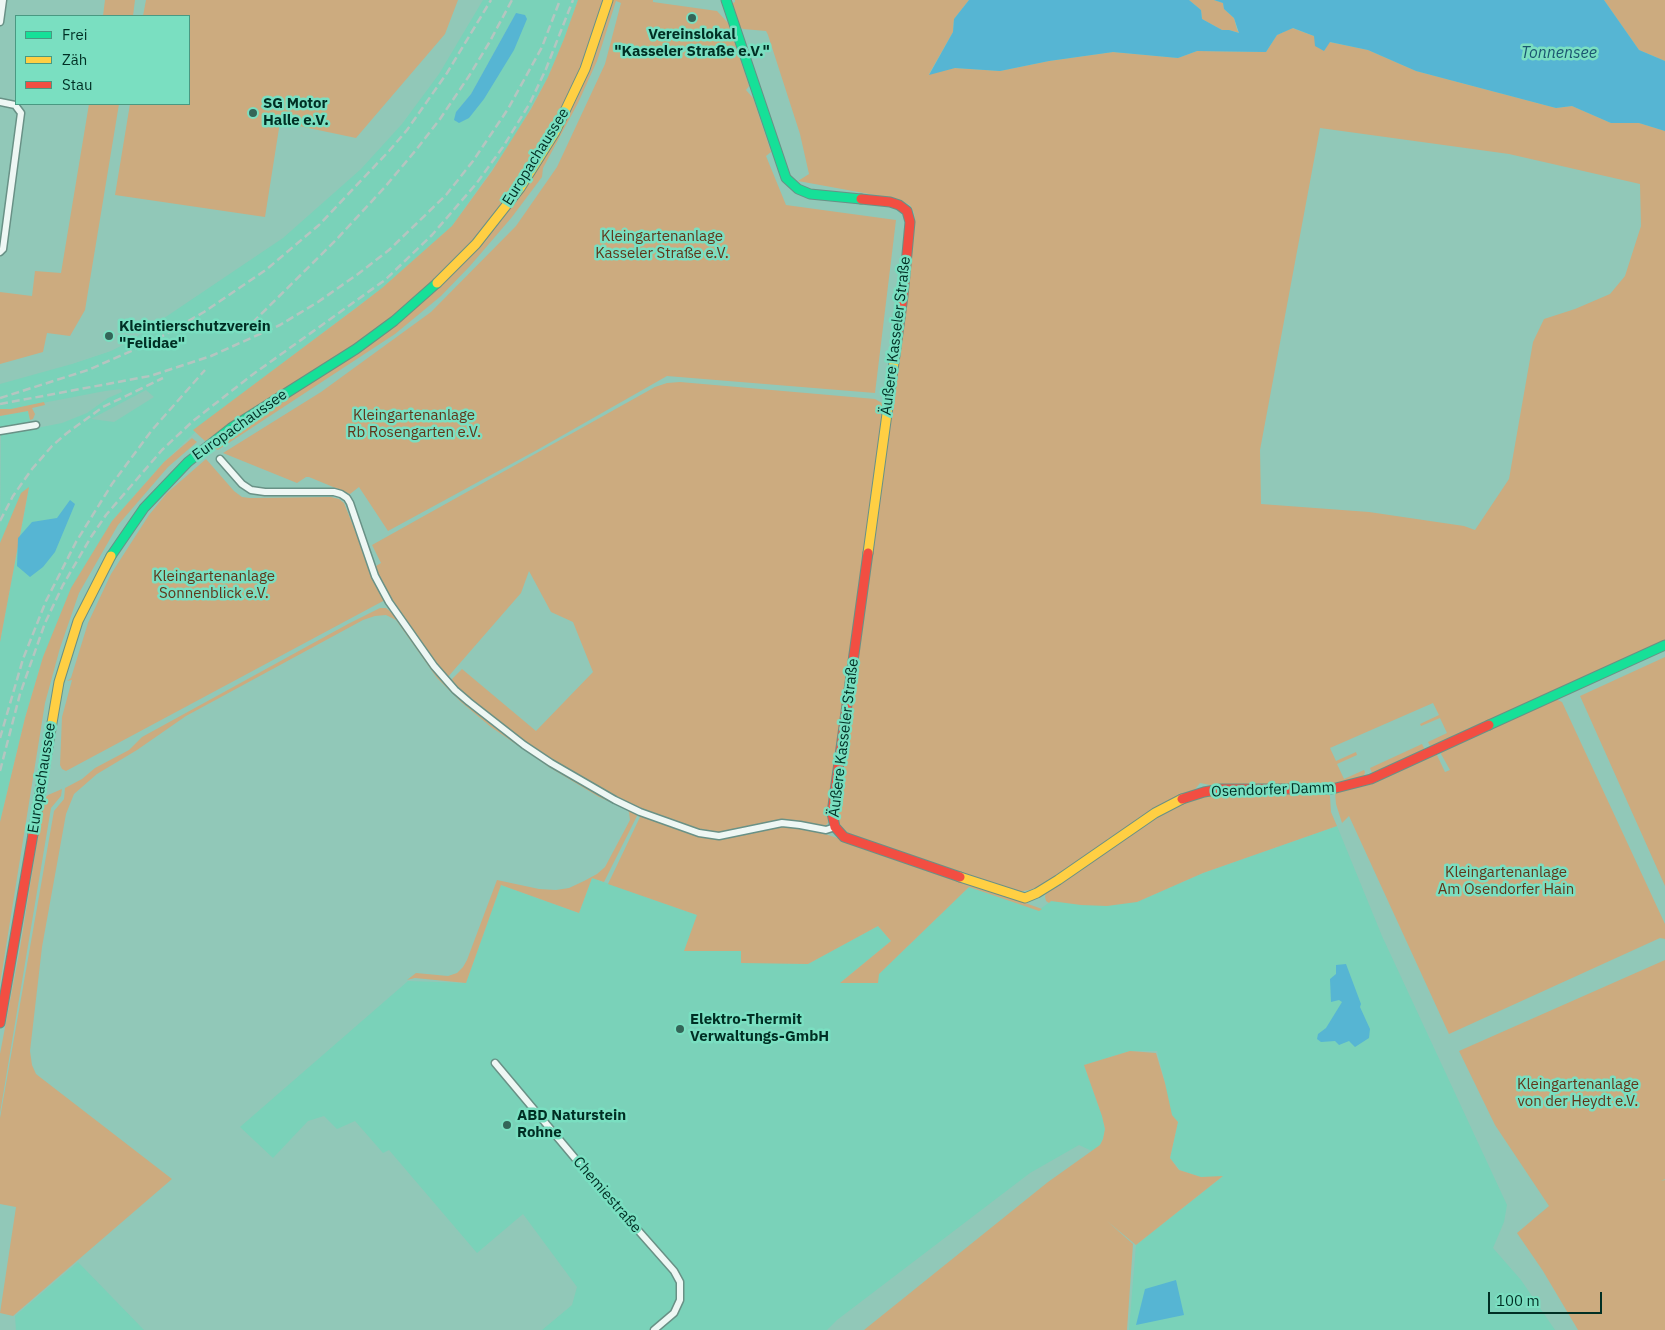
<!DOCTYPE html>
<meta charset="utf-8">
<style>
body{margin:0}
#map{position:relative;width:1665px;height:1330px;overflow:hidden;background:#91c8b8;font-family:"IBM Plex Sans",sans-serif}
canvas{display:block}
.legend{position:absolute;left:15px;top:15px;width:175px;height:90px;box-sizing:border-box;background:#7adfc1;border:1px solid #499982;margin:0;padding:6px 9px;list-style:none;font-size:15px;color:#002f24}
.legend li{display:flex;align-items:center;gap:10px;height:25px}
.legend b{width:25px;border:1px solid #499982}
.scale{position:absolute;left:1488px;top:1292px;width:114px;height:22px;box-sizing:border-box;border:2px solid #002f24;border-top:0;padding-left:6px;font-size:15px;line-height:18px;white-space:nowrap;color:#002f24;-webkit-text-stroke:4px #7adfc1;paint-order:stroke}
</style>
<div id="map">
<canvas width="1665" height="1330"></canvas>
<ul class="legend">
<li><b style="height:6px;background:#16e098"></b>Frei</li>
<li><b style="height:6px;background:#ffcf43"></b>Zäh</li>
<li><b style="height:6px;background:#f24e42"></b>Stau</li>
</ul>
<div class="scale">100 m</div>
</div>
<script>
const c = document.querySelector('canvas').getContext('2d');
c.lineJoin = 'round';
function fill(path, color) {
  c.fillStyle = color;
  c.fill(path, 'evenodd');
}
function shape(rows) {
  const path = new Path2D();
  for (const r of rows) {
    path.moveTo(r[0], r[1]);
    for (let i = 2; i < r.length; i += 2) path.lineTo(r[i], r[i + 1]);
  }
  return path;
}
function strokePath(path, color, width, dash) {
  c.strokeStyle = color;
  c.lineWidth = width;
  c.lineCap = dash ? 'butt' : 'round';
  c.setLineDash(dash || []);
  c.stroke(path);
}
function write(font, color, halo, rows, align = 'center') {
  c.font = font + ' "IBM Plex Sans",sans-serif';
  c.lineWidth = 5;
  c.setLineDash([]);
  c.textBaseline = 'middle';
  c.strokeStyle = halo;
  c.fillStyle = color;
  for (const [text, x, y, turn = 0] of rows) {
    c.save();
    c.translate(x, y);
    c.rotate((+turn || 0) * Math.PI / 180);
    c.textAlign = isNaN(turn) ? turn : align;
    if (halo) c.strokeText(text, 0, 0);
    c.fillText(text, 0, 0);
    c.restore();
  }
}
const built = shape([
 [483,0,578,0,564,39,548,77,512,141,452,226,382,288,210,418,164,462,112,521,43,657,25,718,0,822,0,642,29,488,0,543,1,435,62,423,87,413,108,398,122,392,121,389,105,391,11,409,0,409,0,384,72,364,111,351,127,343,283,238,361,169,402,124,439,74],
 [516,13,469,118,456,112,471,94],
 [146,390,154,397,114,422,91,419],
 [28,411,30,422,0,428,0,416],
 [1337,826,1382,936,1507,1205,1504,1222,1493,1248,1521,1280,1555,1330,1129,1330,1136,1245,1222,1177,1201,1177,1180,1170,1170,1158,1178,1122,1169,1115,1165,1083,1157,1051,1130,1051,1084,1065,1102,1116,1105,1129,1103,1139,1100,1145,1092,1151,1079,1145,1030,1173,837,1320,827,1330,542,1330,572,1305,577,1287,523,1214,477,1253,389,1150,383,1153,355,1121,337,1129,324,1116,308,1121,273,1158,240,1127,408,981,466,983,501,885,579,913,592,878,697,915,741,951,741,962,808,964,878,926,891,941,841,982,879,974,969,887,1039,910,1051,901,1137,902,1203,873],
 [78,1262,144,1330,16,1330,15,1316]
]);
const green = shape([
 [105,0,135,0,133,16,103,16],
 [146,0,458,0,445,34,356,138,280,122,265,217,115,195,130,104,189,104,189,16,143,16],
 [578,0,604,0,579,71,551,130,515,189,458,258,424,291,373,332,205,441,193,430,356,308,382,288,452,226,492,171,531,109,548,77,564,39],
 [612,0,653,0,653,2,717,11,728,23,749,86,746,90,753,98,771,152,766,156,786,205,896,220,875,393,667,376,537,450,388,531,359,487,350,494,309,477,306,477,297,483,223,453,321,392,431,312,516,226,557,167,605,64,621,3,616,1,597,61,578,103,543,168,542,177,512,217,470,266,441,296,395,334,218,450,212,447,429,297,464,263,492,231,521,194,558,134],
 [735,0,969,0,954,19,953,32,929,74,954,68,1000,71,1049,61,1113,52,1178,58,1197,51,1266,52,1277,35,1292,28,1314,36,1324,51,1329,42,1368,50,1416,71,1556,108,1572,106,1611,123,1639,123,1665,131,1665,641,1431,748,1428,742,1447,733,1440,718,1421,726,1420,724,1439,715,1433,703,1330,748,1336,761,1356,752,1357,755,1337,764,1344,779,1364,770,1365,772,1364,776,1346,785,1220,787,1200,783,1193,792,1042,886,1029,890,1017,892,1005,890,853,836,844,832,838,826,837,816,837,803,915,221,914,213,910,205,897,199,798,181,809,174,800,134,768,35,766,31,743,29,738,25,731,4,735,2],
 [1320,128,1509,154,1640,184,1641,226,1625,276,1610,294,1575,309,1544,319,1533,342,1509,479,1475,530,1464,526,1369,512,1261,504,1260,450],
 [1189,0,1214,0,1223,3,1224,9,1234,18,1237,30,1240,33,1229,30,1222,30,1202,19,1201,10],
 [1604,0,1665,0,1665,61,1639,50],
 [89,104,119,104,85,310,70,336,47,333,43,352,0,364,0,292,32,296,35,271,61,273],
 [680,382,875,399,882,403,883,407,828,823,825,826,814,826,804,823,730,833,702,831,680,825,631,805,606,791,528,745,477,705,453,683,452,679,462,669,536,731,593,672,573,622,551,612,529,571,521,593,447,678,433,660,388,593,376,569,376,566,381,563,372,545,655,387,667,383],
 [44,402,45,405,32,408,35,414,33,419,30,420,28,411,0,416,0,409,11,409],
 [192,438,197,442,168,467,118,525,79,593,60,648,45,703,0,984,0,822,25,718,43,657,71,588,112,521,164,462],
 [206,459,234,491,242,497,250,498,331,497,339,499,344,503,374,578,385,600,66,771,62,769,60,765,62,717,72,680,67,681,71,678,88,623,111,574,149,515,167,493],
 [29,487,0,642,0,543,21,493],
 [380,608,386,608,397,617,443,682,460,699,497,729,549,766,615,803,636,813,637,816,604,882,592,878,579,913,501,885,466,983,415,978,407,980,416,973,448,976,457,973,463,967,467,960,497,880,539,889,556,890,569,888,584,881,597,874,605,867,630,820,629,812,626,809,599,797,549,767,491,727,461,702,437,678,396,620,386,615,375,616,363,620,186,716,137,750,97,774,74,794,66,814,42,947,30,1051,32,1065,36,1074,172,1179,13,1316,0,1313,16,1207,0,1204,0,1118,54,811,64,799,65,788,82,779,95,768,129,750,142,737,348,624],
 [1665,657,1665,886,1580,696],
 [1555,699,1562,702,1665,924,1665,939,1660,938,1449,1034,1349,816,1342,823,1336,804,1335,792,1436,753,1445,772,1450,770,1441,754,1443,749],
 [1422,744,1425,750,1423,754,1377,775,1372,773,1370,768],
 [62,789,61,796,51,808,0,1113,0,1054,20,948,44,799,48,795],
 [1211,793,1328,793,1330,796,1331,812,1337,826,1203,873,1137,902,1107,906,1081,905,1051,901,1049,903,1046,901,1045,897,1046,891,1061,884,1067,878,1139,827,1175,805],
 [643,816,679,830,711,838,738,835,777,826,797,827,822,833,914,863,1042,909,1039,911,969,887,879,974,878,983,840,983,891,941,878,926,808,964,741,963,741,951,684,951,697,915,608,884,640,817],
 [1665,960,1665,1179,1661,1181,1665,1180,1665,1330,1578,1330,1543,1271,1517,1233,1549,1206,1495,1125,1459,1051],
 [1130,1051,1156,1053,1165,1083,1172,1115,1178,1122,1170,1158,1179,1170,1201,1177,1223,1176,1136,1245,1107,1221,1133,1244,1127,1330,864,1330,1048,1182,1100,1145,1103,1139,1105,1129,1102,1116,1084,1065]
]);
const water = shape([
 [969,0,1189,0,1201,10,1202,19,1222,30,1229,30,1239,33,1234,18,1224,9,1223,3,1214,0,1604,0,1639,50,1665,61,1665,131,1639,123,1611,123,1572,106,1556,108,1416,71,1368,50,1330,42,1324,51,1315,46,1314,36,1293,28,1277,35,1266,52,1197,51,1178,58,1113,52,1049,61,1000,71,955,68,929,75,953,32,954,19],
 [516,13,525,15,527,19,514,50,484,99,469,118,459,123,454,120,456,112,471,94],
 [70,500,75,504,55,552,43,567,30,577,17,566,18,538,32,522,57,518],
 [1346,964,1361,1004,1360,1007,1370,1029,1369,1038,1355,1047,1349,1041,1339,1045,1335,1041,1321,1042,1317,1039,1318,1034,1326,1028,1342,1002,1339,1000,1331,1002,1330,979,1336,974,1336,965],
 [1176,1280,1184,1315,1136,1325,1145,1289]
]);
const street = shape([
 [0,22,3,0],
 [0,102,15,105,21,113,3,249,0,252],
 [0,431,36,425],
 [220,459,242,484,251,490,265,492,334,492,341,494,347,498,350,503,375,576,389,602,434,666,455,690,469,702,524,745,551,763,615,800,640,812,699,833,719,836,782,823,800,825,826,830,835,827],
 [495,1063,584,1169,674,1271,680,1282,680,1300,674,1313,654,1330]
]);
const fast = shape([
 [726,0,786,178,798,189,810,194,861,199],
 [111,556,144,508,188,462,231,428,356,349,394,321,437,283],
 [1489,725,1665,645]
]);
const slow = shape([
 [437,283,476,244,520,188,555,132,585,69,608,0],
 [868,553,895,355],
 [33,834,59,682,78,621,111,556],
 [960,877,1025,898,1037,893,1058,880,1155,813,1182,799]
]);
const jam = shape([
 [861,199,890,202,899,205,907,211,910,222,903,296,895,355],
 [868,553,832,813,835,827,844,837,960,877],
 [1182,799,1204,792,1221,789,1332,789,1371,779,1489,725],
 [0,1023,33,834]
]);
const rail = shape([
 [244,331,336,240,384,188,416,150,440,119,469,76,489,43,512,0],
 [0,398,88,370,154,341,204,312,267,269,319,225,389,151,407,130,447,73,491,0],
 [0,404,150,376,211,356,280,325,318,302,358,274,389,250,415,225,446,195,473,161,508,109,542,47,560,0],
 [0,521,13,496,32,469,52,446,67,433,103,407,163,378],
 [0,738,23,659,46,601,76,542,112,484,152,430,205,370],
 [0,771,20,694,45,623,63,585,91,537,106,515,162,450,193,421,252,375,385,280,432,235,476,184,503,147,530,103,546,69,573,0]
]);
const markers = [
 [692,18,5,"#336558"],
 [253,113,5,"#336558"],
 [109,336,5,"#336558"],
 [680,1029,5,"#336558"],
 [507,1125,5,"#336558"]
];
const poiNames = [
 ["Vereinslokal",692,35,"center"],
 ["\"Kasseler Straße e.V.\"",692,52,"center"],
 ["SG Motor",263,104],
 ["Halle e.V.",263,121],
 ["Kleintierschutzverein",119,327],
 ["\"Felidae\"",119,344],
 ["Elektro-Thermit",690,1020],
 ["Verwaltungs-GmbH",690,1037],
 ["ABD Naturstein",517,1116],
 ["Rohne",517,1133]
];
const streetNames = [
 ["Europachaussee",536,157,-58],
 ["Äußere Kasseler Straße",896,336,-83],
 ["Europachaussee",240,425,-35],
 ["Äußere Kasseler Straße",844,738,-83],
 ["Europachaussee",42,778,-81],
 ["Osendorfer Damm",1273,790,-2],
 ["Chemiestraße",607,1195,49]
];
const parkNames = [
 ["Kleingartenanlage",662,237],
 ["Kasseler Straße e.V.",662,254],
 ["Kleingartenanlage",414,416],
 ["Rb Rosengarten e.V.",414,433],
 ["Kleingartenanlage",214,577],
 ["Sonnenblick e.V.",214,594],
 ["Kleingartenanlage",1506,873],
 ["Am Osendorfer Hain",1506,890],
 ["Kleingartenanlage",1578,1085],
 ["von der Heydt e.V.",1578,1102]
];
const waterNames = [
 ["Tonnensee",1559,53]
];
fill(built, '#7ad2b9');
fill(green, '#ccab7f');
fill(water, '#56b5d3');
strokePath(street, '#699186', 9);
strokePath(fast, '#699186', 11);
strokePath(slow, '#699186', 11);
strokePath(jam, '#699186', 11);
strokePath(street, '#eef7f4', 6);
strokePath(fast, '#16e098', 9);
strokePath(slow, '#ffcf43', 9);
strokePath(jam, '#f24e42', 9);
strokePath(rail, '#b5c5c0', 2.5, [8, 4]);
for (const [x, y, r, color] of markers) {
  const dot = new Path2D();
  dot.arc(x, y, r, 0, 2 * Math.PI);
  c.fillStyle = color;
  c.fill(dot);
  strokePath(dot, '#7adfc1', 2);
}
write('bold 15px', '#002f24', '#7adfc1', poiNames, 'left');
write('15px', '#002f24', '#7adfc1', streetNames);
write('15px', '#60361a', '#7adfc1', parkNames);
write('italic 16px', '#1b5570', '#7adfc1', waterNames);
</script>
